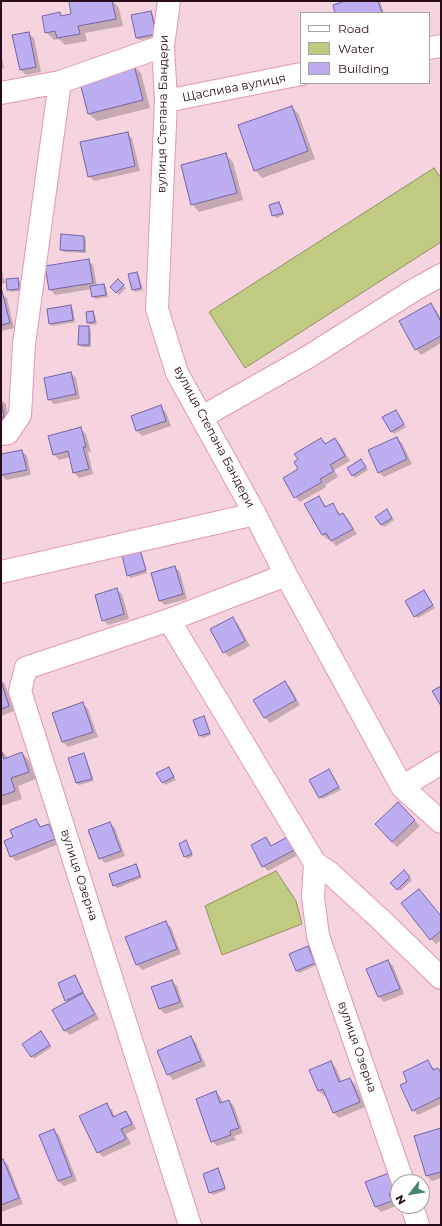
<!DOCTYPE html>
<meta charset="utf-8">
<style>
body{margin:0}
#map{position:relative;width:442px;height:1226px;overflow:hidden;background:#f5d3df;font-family:Montserrat,sans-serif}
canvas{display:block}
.frame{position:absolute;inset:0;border:2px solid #280c19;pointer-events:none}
.legend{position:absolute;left:300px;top:12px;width:130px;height:72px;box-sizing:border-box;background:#fff;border:1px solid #a99ea3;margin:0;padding:5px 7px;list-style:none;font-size:12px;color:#280c19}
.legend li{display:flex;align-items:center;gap:8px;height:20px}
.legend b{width:20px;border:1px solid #a99ea3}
.north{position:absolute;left:390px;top:1174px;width:40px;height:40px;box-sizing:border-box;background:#fff;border:1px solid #a99ea3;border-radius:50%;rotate:239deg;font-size:11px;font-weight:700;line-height:16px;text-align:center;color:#280c19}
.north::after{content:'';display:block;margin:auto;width:14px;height:18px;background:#448473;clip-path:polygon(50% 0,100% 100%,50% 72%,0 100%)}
</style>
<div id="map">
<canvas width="442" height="1226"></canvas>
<div class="frame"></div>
<ul class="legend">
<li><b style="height:5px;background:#fff"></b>Road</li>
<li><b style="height:11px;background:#c1ca81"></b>Water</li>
<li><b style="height:11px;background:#bdaef1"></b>Building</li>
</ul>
<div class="north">N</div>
</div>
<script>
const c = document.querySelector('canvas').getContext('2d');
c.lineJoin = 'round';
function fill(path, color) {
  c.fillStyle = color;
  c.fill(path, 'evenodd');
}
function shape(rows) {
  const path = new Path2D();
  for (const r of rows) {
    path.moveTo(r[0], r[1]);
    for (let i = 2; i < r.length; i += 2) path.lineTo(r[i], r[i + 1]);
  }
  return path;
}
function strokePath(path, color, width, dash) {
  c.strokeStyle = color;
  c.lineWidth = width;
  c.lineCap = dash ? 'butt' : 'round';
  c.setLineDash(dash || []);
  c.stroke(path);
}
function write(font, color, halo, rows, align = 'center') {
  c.font = font + ' Montserrat,sans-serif';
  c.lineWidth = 3.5;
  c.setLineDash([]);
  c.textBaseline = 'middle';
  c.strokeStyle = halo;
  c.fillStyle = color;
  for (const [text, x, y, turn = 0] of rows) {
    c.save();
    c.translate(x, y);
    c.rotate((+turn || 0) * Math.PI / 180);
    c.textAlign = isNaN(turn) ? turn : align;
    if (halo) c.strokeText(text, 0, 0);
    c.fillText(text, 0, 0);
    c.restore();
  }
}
const water = shape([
 [434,168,441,178,441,242,245,368,209,312,434,168],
 [276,871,296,901,302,924,222,955,205,906,276,871]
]);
const shadow = shape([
 [70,1,113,1,119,8,123,26,85,33,87,41,65,45,59,39,54,40,46,32,60,13,63,16,73,15],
 [347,1,380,1,384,13,336,13],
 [150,12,153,14,158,36,140,40,137,38],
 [28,33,34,38,41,72,26,75,21,70],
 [1,54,4,68,1,69],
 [134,66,141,73,150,108,97,121,89,114],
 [292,107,299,115,315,159,262,178,255,170],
 [127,133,132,138,140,171,94,181,89,176],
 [226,155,233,162,243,200,199,212,192,204],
 [279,203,281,205,284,215,276,218,273,215],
 [84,237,86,239,86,253,64,252,61,250],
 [88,260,93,265,97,286,104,285,106,287,108,297,95,299,93,296,92,289,55,295,50,289],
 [1,268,5,283,1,284],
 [137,273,139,275,143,290,135,292,133,290,129,275],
 [18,279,20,282,21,291,11,292,8,289],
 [118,280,126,288,119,295,111,287],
 [1,293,7,298,14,328,1,331],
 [431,304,436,310,441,319,441,343,421,355,416,349,400,322],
 [71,306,73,309,75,322,52,326,50,323],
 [93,312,95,315,97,324,90,325,88,323,87,313],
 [89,327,91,330,91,347,82,347,79,345],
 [71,373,76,378,80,399,54,404,49,399],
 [1,400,6,404,9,422,1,423],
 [161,407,166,412,171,426,142,436,137,431],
 [396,411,406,427,394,434,391,431],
 [81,429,86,434,91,452,88,452,93,474,79,478,74,472,70,457,59,460,54,454],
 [397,438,402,443,412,464,384,477,379,472],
 [321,439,326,444,335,439,340,444,350,461,334,470,338,477,325,485,326,487,300,502,295,497,299,470],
 [22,451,27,456,31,475,6,480,1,475,1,455],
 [363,463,368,470,355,478,353,475],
 [319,497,327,507,332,504,341,515,343,514,348,519,357,534,336,546,330,539,328,540,323,535,305,505],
 [387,510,394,520,384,527,381,524],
 [140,551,142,554,147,573,130,578,128,575],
 [175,567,180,572,187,599,165,605,159,600],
 [116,589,122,594,129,619,108,625,103,620],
 [424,591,435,608,418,618,415,616],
 [233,619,238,624,250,646,229,657,224,652],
 [1,680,5,684,14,711,1,716],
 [285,682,290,687,300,705,270,723,265,718,254,700],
 [83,704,88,709,98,737,68,747,63,742],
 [203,717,206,720,211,735,203,738,200,736,195,721],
 [1,750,8,758,22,753,29,761,36,779,18,786,22,799,1,806],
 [84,755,86,757,94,781,79,785,77,783],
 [168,768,176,780,165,785,158,773],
 [329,770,341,790,322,799,320,797],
 [403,808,420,826,397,847,392,842],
 [36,820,42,828,48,825,54,830,59,844,16,861,11,856,14,838],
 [110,823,115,828,125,856,105,863,100,858],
 [266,838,272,846,289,838,300,854,268,871,263,866],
 [186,842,188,844,193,856,188,859,185,856],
 [135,865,138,867,142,878,117,888,114,885],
 [404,871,412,880,400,891,392,883],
 [441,916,441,940,436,944,431,939],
 [165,922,171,927,181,954,142,970,137,964],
 [308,947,310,949,317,965,299,973,297,971,290,955],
 [388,961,393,966,404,994,384,1002,379,997,367,969],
 [75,976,77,979,84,995,88,1000,99,1019,70,1035,64,1030,69,1002,66,1000],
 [172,981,177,986,184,1007,165,1014,160,1009,152,988],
 [43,1035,52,1047,34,1059,24,1044],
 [191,1037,196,1043,206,1066,173,1080,168,1074],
 [427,1061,435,1070,438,1069,441,1072,441,1104,418,1115,413,1110,409,1082],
 [331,1062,336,1068,342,1082,350,1079,355,1084,365,1107,339,1118,334,1113,327,1095,324,1096,319,1091],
 [216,1092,221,1098,223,1103,229,1101,234,1106,243,1133,234,1136,236,1140,217,1146,212,1141],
 [107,1105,112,1110,115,1117,125,1113,131,1118,136,1129,126,1134,131,1144,103,1157,98,1152],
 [441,1129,441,1178,432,1181,427,1176,415,1137],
 [54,1130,59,1135,77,1181,64,1186,58,1181],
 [3,1160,8,1165,23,1204,1,1212,1,1161],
 [218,1170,220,1172,226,1190,213,1195,210,1192],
 [389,1174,398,1189,398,1197,393,1199,396,1206,381,1212,376,1207]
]);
const building = shape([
 [69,1,112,1,116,19,78,26,80,34,57,38,55,31,45,33,42,16,60,12,61,16,71,14,69,1],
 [345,1,378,1,382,13,335,13,333,5,345,1],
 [151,11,156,34,136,38,131,15,151,11],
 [29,32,36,67,20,70,12,35,29,32],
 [134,65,143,100,88,114,79,79,134,65],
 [292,106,308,151,254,171,238,125,292,106],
 [128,132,135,166,88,177,80,142,128,132],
 [226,153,237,193,191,205,181,165,226,153],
 [279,202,283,213,272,216,269,205,279,202],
 [61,234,84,236,84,251,60,250,61,234],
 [89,259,93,283,49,290,45,266,89,259],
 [137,272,141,288,132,290,128,274,137,272],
 [18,278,19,289,7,290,6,279,18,278],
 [118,279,124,285,116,293,110,287,118,279],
 [104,284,106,295,92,297,90,286,104,284],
 [2,291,10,323,1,325,1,292,2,291],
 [431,303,441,322,441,336,415,350,399,321,431,303],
 [71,305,73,320,49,324,47,309,71,305],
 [93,311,95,322,87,323,86,312,93,311],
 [79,326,89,326,89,345,78,345,79,326],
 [71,372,76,394,48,400,44,378,71,372],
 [1,399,4,417,1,418,1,399],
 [161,405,166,421,136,431,131,416,161,405],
 [396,410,404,424,391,432,382,417,396,410],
 [81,427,86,447,83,447,89,469,73,473,68,451,53,455,48,436,81,427],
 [397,437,407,459,378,473,368,450,397,437],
 [321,438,325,444,335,438,345,456,330,465,334,471,320,479,322,482,294,498,283,478,298,469,294,462,298,459,294,454,321,438],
 [22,450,27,470,1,475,1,454,22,450],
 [361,459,366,467,352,476,347,468,361,459],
 [319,496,325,507,333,503,339,515,343,513,353,529,331,541,326,533,322,535,304,504,319,496],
 [387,509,392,518,381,525,375,517,387,509],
 [140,550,146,570,127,576,122,555,140,550],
 [175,566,183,594,159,601,151,573,175,566],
 [117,588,124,614,102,621,95,595,117,588],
 [424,590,433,605,414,617,405,601,424,590],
 [233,617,245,641,223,653,210,629,233,617],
 [1,681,9,706,1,709,1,681],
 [285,681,296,700,264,718,253,700,285,681],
 [441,686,441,706,432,691,441,686],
 [83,702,93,732,62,742,52,713,83,702],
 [204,716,210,733,199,736,193,720,204,716],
 [1,749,4,759,22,752,29,772,11,778,15,791,1,796,1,749],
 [84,753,92,779,76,783,68,758,84,753],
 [169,767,174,777,162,783,156,773,169,767],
 [329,769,339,787,319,798,309,780,329,769],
 [398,802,415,820,392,842,375,824,398,802],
 [36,819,40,827,49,824,55,839,10,857,4,841,13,837,10,830,36,819],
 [110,822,121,851,99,859,88,830,110,822],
 [289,836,296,849,262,867,251,845,266,837,271,846,289,836],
 [186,840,192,854,184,857,179,844,186,840],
 [136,864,140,876,113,886,109,874,136,864],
 [404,870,410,877,397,890,390,883,404,870],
 [419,889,441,916,441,931,430,940,401,903,419,889],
 [166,921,177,949,136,965,125,937,166,921],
 [308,946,315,963,296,971,289,954,308,946],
 [388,960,400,989,378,997,366,969,388,960],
 [75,975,83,992,65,1001,58,983,75,975],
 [172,980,180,1002,159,1009,151,987,172,980],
 [83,993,95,1014,64,1031,52,1010,83,993],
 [41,1031,50,1045,31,1057,22,1044,41,1031],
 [191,1036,201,1061,167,1075,157,1051,191,1036],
 [428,1060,433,1070,438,1068,441,1073,441,1097,412,1111,400,1085,407,1082,403,1072,428,1060],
 [331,1061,339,1082,350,1078,360,1102,333,1113,323,1089,318,1091,309,1070,331,1061],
 [216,1091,220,1103,229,1100,239,1128,230,1131,231,1135,211,1142,196,1099,216,1091],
 [107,1103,113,1117,126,1111,132,1124,121,1129,126,1139,97,1153,79,1116,107,1103],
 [441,1128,441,1172,426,1176,414,1136,441,1128],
 [54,1129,72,1176,58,1181,39,1135,54,1129],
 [3,1159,19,1198,1,1205,1,1160,3,1159],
 [218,1168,225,1188,209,1193,203,1174,218,1168],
 [389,1173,396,1191,389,1194,392,1201,375,1207,365,1182,389,1173]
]);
const minor = shape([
 [169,1,163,46,166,101,157,309,177,373,255,514,286,575,402,787,441,822],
 [429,48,441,46],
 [1,93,60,82,163,46],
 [166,101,301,74],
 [202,417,308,357,414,290,441,275],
 [1,434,8,433,20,415,24,344,60,82],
 [1,572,255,514],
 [169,620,315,863,313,897,318,936,403,1182],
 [402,787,441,763],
 [315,863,330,873,380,919,441,978],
 [412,1206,418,1225],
 [190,1225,20,691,26,668,169,620,286,575]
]);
const streetNames = [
 ["Щаслива вулиця",234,88,-11],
 ["вулиця Степана Бандери",163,114,-89],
 ["вулиця Степана Бандери",214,437,62],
 ["вулиця Озерна",79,875,72],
 ["вулиця Озерна",357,1047,71]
];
fill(water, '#c1ca81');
strokePath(water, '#939162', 1);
fill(shadow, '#0003');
fill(building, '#bdaef1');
strokePath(building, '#7464a6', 1);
strokePath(minor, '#e596b6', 24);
strokePath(minor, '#fff', 22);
write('12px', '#280c19', '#fff', streetNames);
</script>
